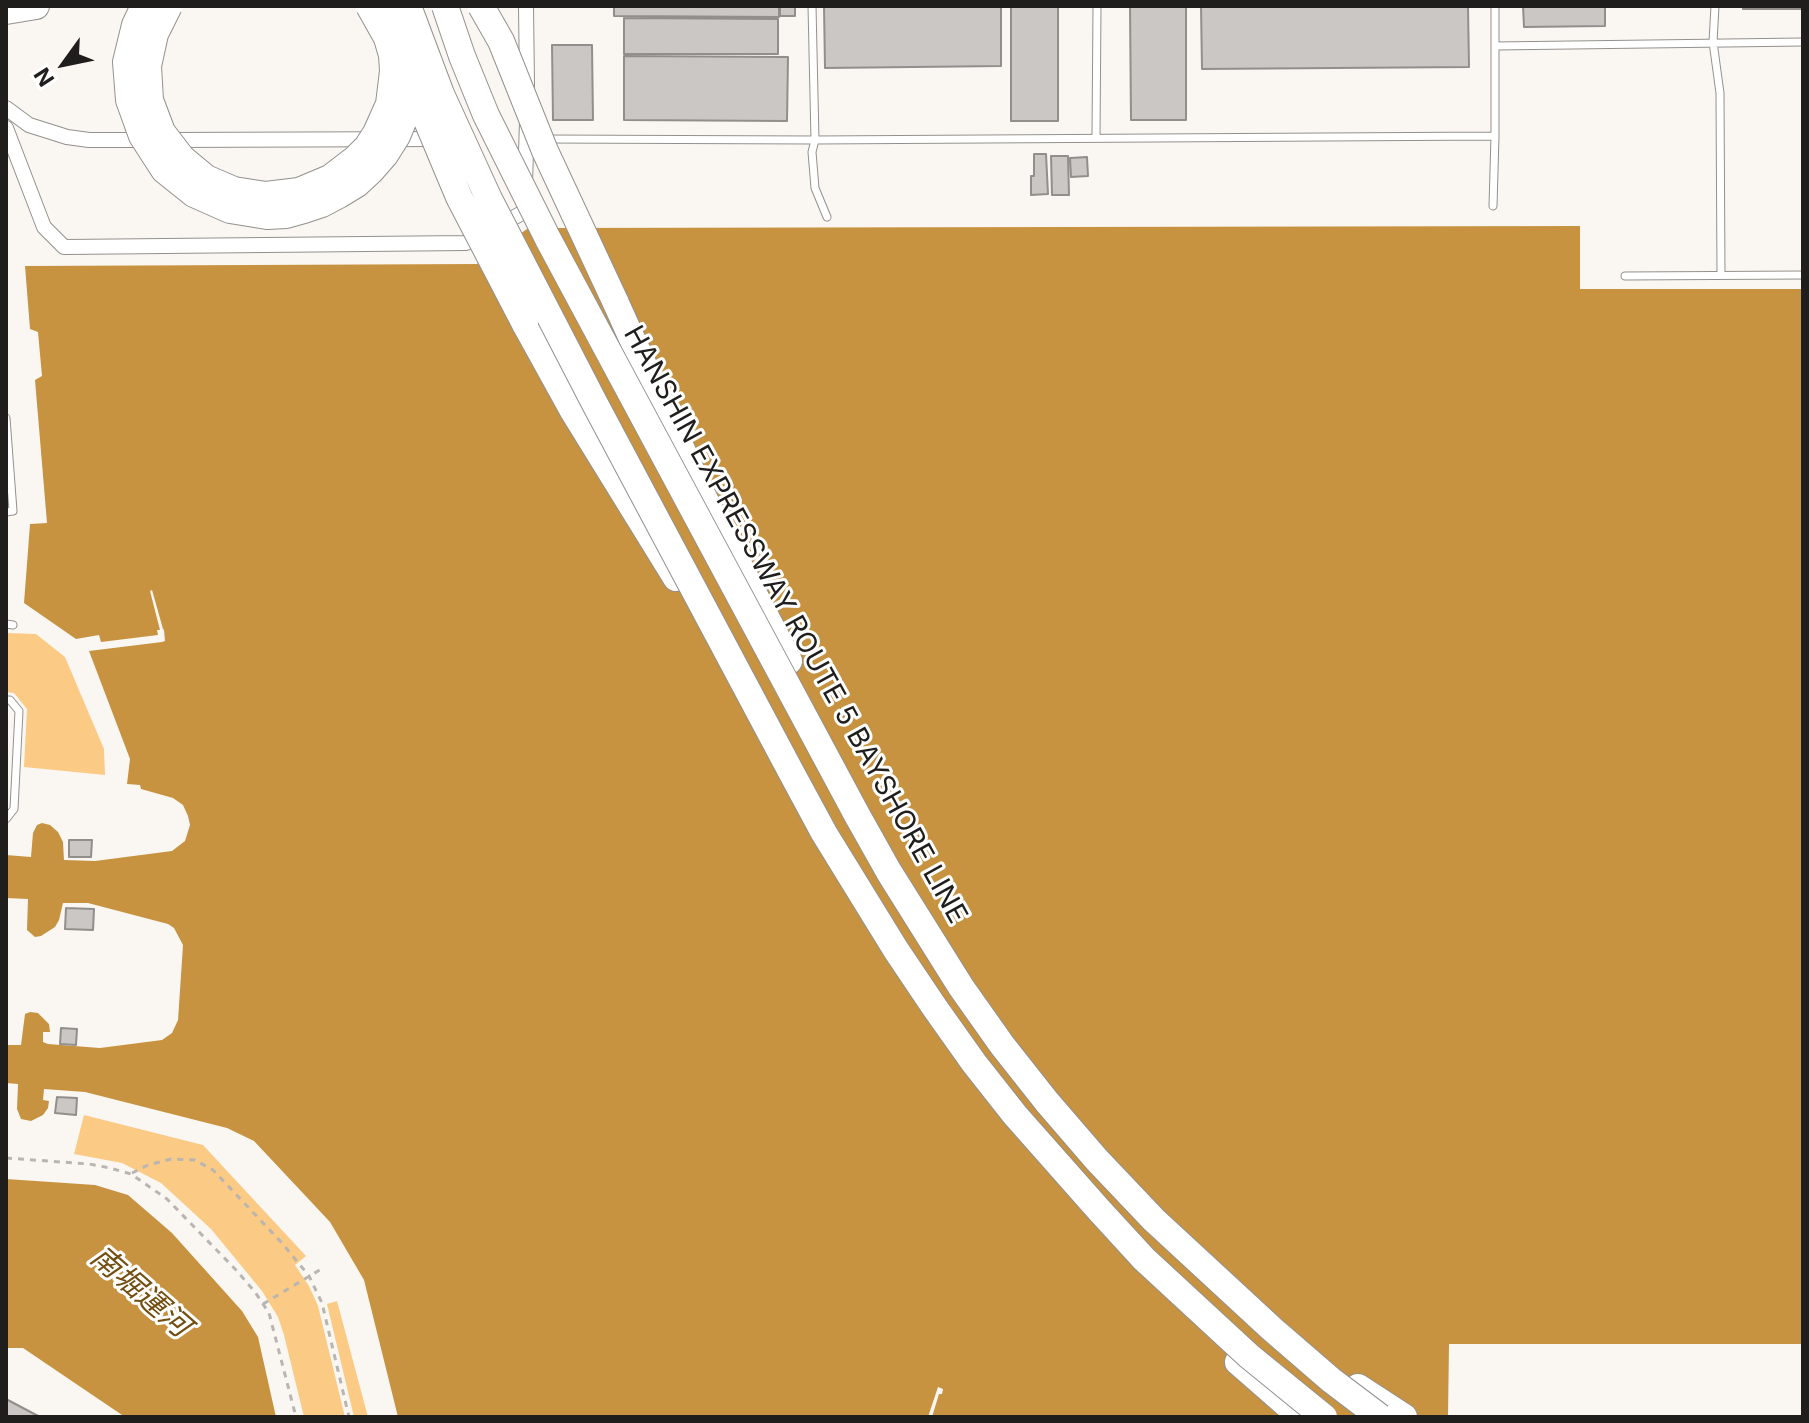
<!DOCTYPE html>
<meta charset="utf-8">
<style>
body{margin:0}
#map{position:relative;width:1809px;height:1423px;overflow:hidden;background:#faf7f3;font-family:Inter,sans-serif}
canvas{display:block}
.frame{position:absolute;inset:0;border:8px solid #1f1e1d;pointer-events:none}
.north{position:absolute;left:24px;top:24px;width:80px;height:80px;-webkit-text-stroke:6px #fff;paint-order:stroke;rotate:237deg;font-size:22px;font-weight:700;line-height:32px;text-align:center;color:#1f1e1d}
.north::after{content:'';display:block;margin:auto;width:28px;height:36px;background:#1f1e1d;clip-path:polygon(50% 0,100% 100%,50% 72%,0 100%)}
</style>
<div id="map">
<canvas width="1809" height="1423"></canvas>
<div class="frame"></div>
<div class="north">N</div>
</div>
<script>
const c = document.querySelector('canvas').getContext('2d');
c.lineJoin = 'round';
function fill(path, color) {
  c.fillStyle = color;
  c.fill(path, 'evenodd');
}
function shape(rows) {
  const path = new Path2D();
  for (const r of rows) {
    path.moveTo(r[0], r[1]);
    for (let i = 2; i < r.length; i += 2) path.lineTo(r[i], r[i + 1]);
  }
  return path;
}
function strokePath(path, color, width, dash) {
  c.strokeStyle = color;
  c.lineWidth = width;
  c.lineCap = dash ? 'butt' : 'round';
  c.setLineDash(dash || []);
  c.stroke(path);
}
function write(font, color, halo, rows, align = 'center') {
  c.font = font + ' Inter,"Noto Sans JP",sans-serif';
  c.lineWidth = 6;
  c.setLineDash([]);
  c.textBaseline = 'middle';
  c.strokeStyle = halo;
  c.fillStyle = color;
  for (const [text, x, y, turn = 0] of rows) {
    c.save();
    c.translate(x, y);
    c.rotate((+turn || 0) * Math.PI / 180);
    c.textAlign = isNaN(turn) ? turn : align;
    if (halo) c.strokeText(text, 0, 0);
    c.fillText(text, 0, 0);
    c.restore();
  }
}
const green = shape([
 [6,633,36,634,65,657,104,749,105,775,24,767,27,709,14,693,6,692],
 [84,1115,203,1145,306,1256,295,1265,309,1286,318,1306,345,1417,304,1417,284,1335,278,1317,262,1291,211,1229,161,1183,122,1163,74,1154],
 [337,1301,368,1417,354,1417,327,1304]
]);
const water = shape([
 [537,226,550,228,1580,226,1580,289,1803,289,1803,1344,1449,1344,1448,1417,932,1417,939,1394,942,1394,943,1389,938,1387,928,1417,398,1417,364,1280,330,1222,254,1141,227,1128,85,1092,44,1089,43,1100,49,1101,48,1108,43,1115,31,1121,21,1119,17,1109,18,1084,6,1083,6,1045,21,1045,25,1014,30,1012,38,1013,49,1024,50,1032,43,1032,43,1042,48,1044,100,1048,162,1040,172,1033,178,1020,183,945,174,928,168,924,88,903,63,903,59,920,55,927,41,936,35,937,27,930,28,899,6,898,6,855,31,857,33,833,37,825,42,823,50,825,58,832,63,842,64,860,95,861,172,851,185,841,190,825,188,816,183,805,173,798,141,789,140,785,127,784,130,759,89,651,162,642,165,641,164,630,163,629,152,590,150,591,160,630,157,630,158,635,101,642,99,635,76,639,24,603,30,524,47,523,35,380,42,376,38,332,30,329,25,266,477,264,527,229],
 [6,1179,95,1185,128,1195,172,1233,242,1311,258,1337,276,1417,125,1417,23,1348,6,1348]
]);
const building = shape([
 [614,6,779,6,779,17,614,16,614,6],
 [780,6,795,6,795,16,780,16,780,6],
 [824,6,1001,6,1001,66,825,68,824,6],
 [1011,6,1058,6,1058,121,1011,121,1011,6],
 [1130,6,1186,6,1186,120,1131,120,1130,6],
 [1201,6,1468,6,1469,67,1202,69,1201,6],
 [1523,6,1605,6,1605,26,1524,27,1523,6],
 [1743,6,1803,6,1803,9,1743,9,1743,6],
 [624,18,778,19,778,54,624,54,624,18],
 [552,45,592,45,593,120,553,120,552,45],
 [624,56,788,57,787,121,624,120,624,56],
 [1034,154,1046,154,1048,194,1031,195,1031,176,1034,176,1034,154],
 [1051,156,1068,156,1069,195,1052,195,1051,156],
 [1087,157,1088,176,1071,177,1070,158,1087,157],
 [69,840,92,840,91,857,69,857,69,840],
 [66,908,94,909,93,930,65,929,66,908],
 [61,1028,77,1029,76,1045,60,1044,61,1028],
 [57,1097,77,1098,76,1115,55,1113,57,1097],
 [6,1399,40,1417,6,1417,6,1399]
]);
const path = shape([
 [6,1158,89,1164,110,1168,131,1174,167,1199,236,1270,255,1292,269,1313,296,1417],
 [132,1173,148,1165,171,1159,195,1160,213,1170,282,1243,309,1276,322,1303,349,1417],
 [263,1304,323,1268]
]);
const lane = shape([
 [812,6,815,140,812,152,815,188,827,217],
 [1715,6,1713,42,1720,93,1721,275],
 [1495,46,1803,42],
 [1096,137,1097,6],
 [545,139,815,140,1495,136],
 [1493,206,1495,136,1495,6],
 [1625,276,1803,275],
 [6,418,13,511,6,512],
 [6,624,13,625],
 [6,700,10,700,19,711,14,809,6,819]
]);
const street = shape([
 [526,6,527,86],
 [6,108,29,125,67,137,89,140,147,140],
 [6,128,44,227,64,247,466,243,524,212,527,122],
 [168,140,439,139]
]);
const highway = shape([
 [6,11,36,6],
 [615,301,703,496,789,661],
 [525,324,573,411,676,578],
 [1238,1362,1301,1417],
 [1358,1387,1404,1417]
]);
const highwayBridge = shape([
 [144,6,135,25,126,62,129,100,142,136,164,170,194,194,230,210,267,216,286,215,304,210,322,204,339,195,357,184,371,171,385,155,397,136,405,117,410,96,411,77,405,40,389,6],
 [169,6,155,34,148,66,150,100,162,132,182,158,206,178,234,190,266,195,299,191,330,178,356,158,367,147,376,133,389,104,393,71,392,55,387,38,369,6],
 [408,6,441,94,489,199,594,402,790,770,824,833,896,950,935,1008,974,1063,1015,1115,1099,1210,1144,1259,1249,1356,1324,1417],
 [445,6,462,56,486,115,548,239,857,815,889,872,961,987,1002,1045,1047,1102,1097,1160,1154,1220,1272,1329,1331,1380,1380,1417],
 [481,6,501,41,545,151,615,301],
 [412,85,459,197,525,324]
]);
const streetNames = [
 ["HANSHIN EXPRESSWAY ROUTE 5 BAYSHORE LINE",795,625,61]
];
const waterNames = [
 ["南堀運河",140,1292,41]
];
fill(green, '#fbca85');
fill(water, '#c79341');
fill(building, '#cac7c4');
strokePath(building, '#918e8b', 2);
strokePath(lane, '#93918d', 9);
strokePath(street, '#93918d', 16);
strokePath(highway, '#93918d', 28);
strokePath(path, '#b8b5b2', 3, [6, 6]);
strokePath(lane, '#fff', 7);
strokePath(street, '#fff', 14);
strokePath(highway, '#fff', 26);
strokePath(highwayBridge, '#93918d', 28, []);
strokePath(highwayBridge, '#fff', 26);
write('28px', '#1f1e1d', '#fff', streetNames);
write('italic 30px', '#724e10', '#fff', waterNames);
</script>
